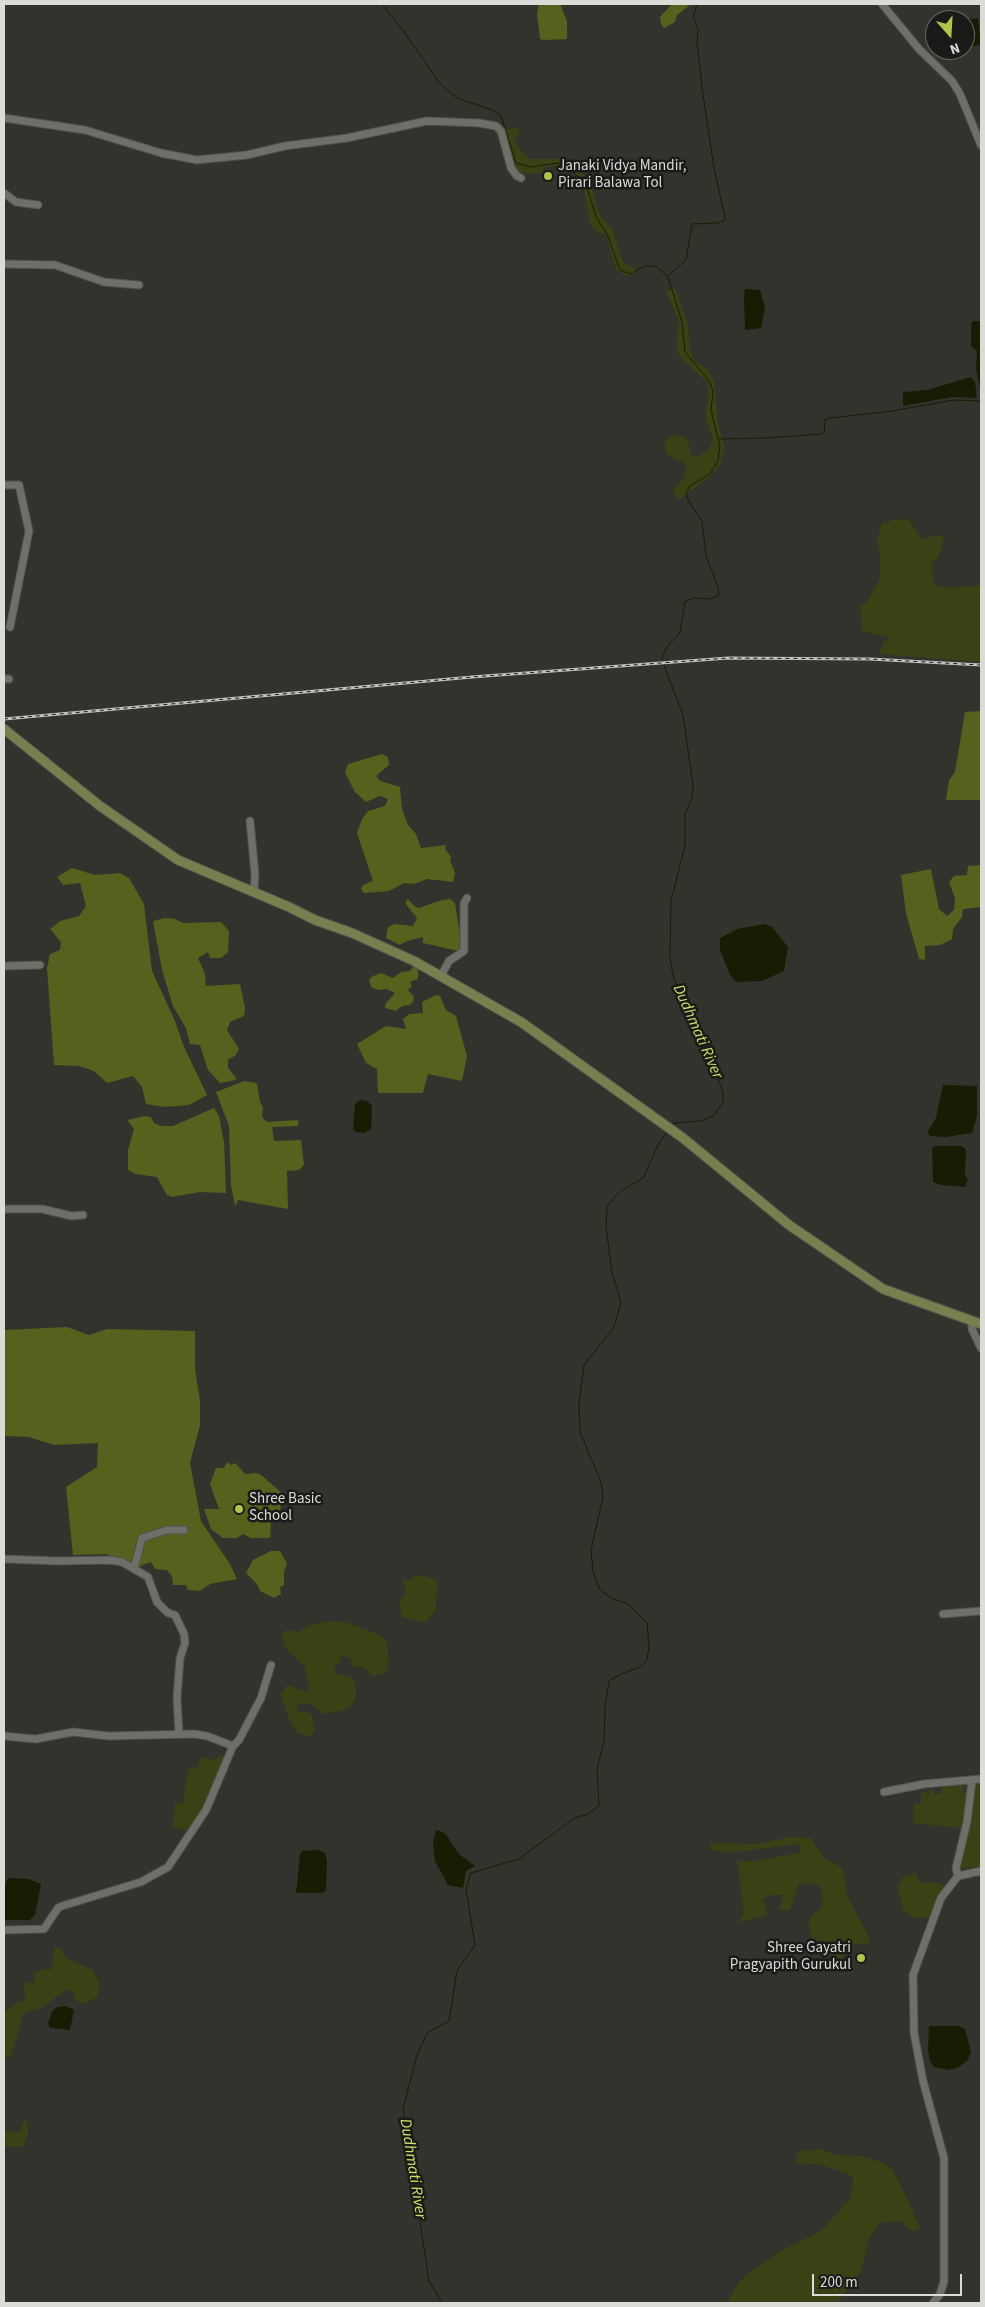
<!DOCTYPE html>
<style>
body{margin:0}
#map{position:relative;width:985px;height:2307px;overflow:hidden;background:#32332d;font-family:"Source Sans 3",sans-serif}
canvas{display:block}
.frame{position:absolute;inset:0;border:5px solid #dbdcd8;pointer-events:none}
.north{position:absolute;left:925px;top:10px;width:50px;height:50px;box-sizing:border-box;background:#1a1a18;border:1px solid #676865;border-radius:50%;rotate:161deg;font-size:14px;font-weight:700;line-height:20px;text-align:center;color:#dbdcd8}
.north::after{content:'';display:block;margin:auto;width:18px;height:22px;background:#b2c34c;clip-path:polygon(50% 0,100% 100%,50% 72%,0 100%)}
.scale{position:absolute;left:812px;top:2274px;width:150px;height:22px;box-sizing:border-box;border:2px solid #dbdcd8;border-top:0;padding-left:6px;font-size:15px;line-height:18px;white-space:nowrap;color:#dbdcd8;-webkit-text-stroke:4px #1a1a18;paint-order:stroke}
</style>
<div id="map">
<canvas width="985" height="2307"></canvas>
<div class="frame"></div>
<div class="north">N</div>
<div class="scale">200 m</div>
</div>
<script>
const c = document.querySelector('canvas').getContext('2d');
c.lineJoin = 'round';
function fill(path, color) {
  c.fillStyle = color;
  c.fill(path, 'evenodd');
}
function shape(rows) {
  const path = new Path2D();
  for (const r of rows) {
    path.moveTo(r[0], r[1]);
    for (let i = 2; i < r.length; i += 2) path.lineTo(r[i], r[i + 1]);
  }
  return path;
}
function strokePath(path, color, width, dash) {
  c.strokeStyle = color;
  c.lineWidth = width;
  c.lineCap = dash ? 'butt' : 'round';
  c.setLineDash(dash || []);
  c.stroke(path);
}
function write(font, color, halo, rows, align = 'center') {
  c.font = font + ' "Source Sans 3",sans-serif';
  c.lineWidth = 5;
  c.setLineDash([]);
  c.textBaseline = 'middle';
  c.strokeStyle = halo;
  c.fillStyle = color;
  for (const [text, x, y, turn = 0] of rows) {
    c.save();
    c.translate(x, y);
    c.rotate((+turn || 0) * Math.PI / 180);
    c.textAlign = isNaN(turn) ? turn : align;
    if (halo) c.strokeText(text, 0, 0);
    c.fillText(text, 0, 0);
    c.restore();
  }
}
const green = shape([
 [515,128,519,130,519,135,514,139,519,149,529,159,562,159,569,162,585,176,591,184,598,212,613,231,622,259,625,264,632,266,636,272,635,274,625,276,616,269,605,233,598,233,590,223,584,189,578,176,560,166,545,167,540,174,522,173,516,170,512,163,503,130],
 [675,288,688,325,690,350,695,362,705,367,714,380,718,424,725,448,720,465,714,473,680,499,676,498,673,489,683,479,687,466,685,463,671,457,666,452,664,445,666,439,674,435,684,437,688,441,691,455,697,457,709,449,713,440,705,417,709,394,707,382,685,362,679,355,676,345,679,321,666,291],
 [908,519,922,539,938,535,942,536,944,539,938,558,932,562,933,581,937,586,953,588,981,585,981,662,879,654,884,641,891,638,862,631,860,606,867,601,880,579,880,553,877,541,882,522,887,523,892,520],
 [422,1575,436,1580,438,1591,435,1598,436,1609,426,1622,422,1622,402,1617,399,1602,406,1591,402,1579,411,1581,414,1576],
 [333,1621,349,1623,382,1636,387,1643,389,1665,386,1673,373,1676,363,1667,352,1667,351,1658,341,1656,340,1663,334,1667,336,1674,353,1678,356,1686,355,1700,346,1710,329,1713,321,1713,311,1704,298,1704,296,1707,298,1711,310,1713,312,1716,315,1729,310,1736,305,1736,297,1733,292,1726,280,1695,287,1685,307,1692,309,1689,305,1668,284,1647,281,1635,286,1630,298,1632,313,1624],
 [219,1755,227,1758,206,1804,188,1831,173,1827,175,1803,183,1804,186,1778,190,1768,198,1767,200,1757,215,1760],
 [978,1782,981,1782,981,1867,959,1868,974,1788],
 [963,1783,963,1792,969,1792,962,1828,913,1823,914,1804,921,1804,921,1791,930,1795,929,1790,934,1790,935,1794,941,1794,941,1784],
 [790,1837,811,1838,824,1858,843,1868,847,1895,870,1939,866,1946,861,1943,849,1947,841,1960,827,1972,826,1966,832,1959,829,1944,812,1938,808,1921,814,1913,821,1909,823,1897,820,1886,799,1883,790,1910,779,1910,783,1895,771,1895,762,1899,768,1915,738,1923,744,1913,737,1861,753,1861,800,1853,800,1844,728,1853,710,1849,711,1843,758,1844],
 [915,1873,921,1883,935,1882,946,1886,941,1891,932,1918,915,1918,904,1911,897,1887,903,1877],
 [55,1947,61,1949,66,1958,93,1970,100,1985,97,1997,83,2004,75,2000,72,1991,66,1990,40,2009,27,2011,23,2016,11,2057,4,2058,4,2013,17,2002,25,2000,24,1981,33,1984,35,1972,44,1969,51,1970],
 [27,2120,28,2135,23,2147,4,2146,4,2131,20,2132,23,2122],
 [820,2149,836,2155,862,2156,886,2164,892,2169,903,2190,920,2229,911,2231,900,2221,879,2223,869,2239,861,2271,837,2303,727,2303,739,2282,745,2276,782,2250,821,2231,850,2199,853,2176,822,2165,797,2163,796,2155,802,2151]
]);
const forest = shape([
 [539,4,560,4,567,21,567,39,544,40,540,39,537,13],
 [672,4,691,4,677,15,675,22,664,28,661,24,660,17],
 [981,711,981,800,946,800,949,780,955,772,965,712],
 [382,754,388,757,389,765,376,776,380,781,400,787,402,809,408,825,416,834,421,848,446,845,445,849,451,857,450,860,455,873,453,882,427,879,414,884,404,883,389,891,364,893,361,889,363,885,373,881,357,833,362,819,368,811,385,806,388,799,380,796,366,802,355,792,345,773,348,764],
 [981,865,981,907,963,909,962,917,953,929,952,939,940,945,925,946,925,960,919,959,906,913,901,875,931,869,939,909,947,916,954,910,955,898,949,882,954,876,967,875,968,866],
 [72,868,95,875,120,873,129,878,144,904,152,971,175,1021,184,1047,207,1095,189,1105,165,1107,146,1104,142,1087,133,1076,107,1083,94,1071,79,1066,54,1065,47,968,50,954,60,950,61,942,50,929,60,921,79,916,86,906,80,883,63,885,57,877],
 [408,899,414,906,419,908,442,900,450,899,455,903,462,947,458,951,423,943,423,937,407,941,400,945,386,938,388,927,394,924,413,926,417,918,405,903],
 [165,918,175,919,183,923,221,922,229,931,228,952,221,958,210,958,208,952,198,958,205,974,206,986,240,984,245,1008,244,1016,230,1022,227,1030,239,1049,236,1055,228,1060,228,1068,237,1079,231,1081,220,1083,208,1070,200,1045,190,1044,186,1028,173,1006,162,970,153,921],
 [414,965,418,968,418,979,410,982,412,986,408,990,414,997,413,1002,410,1005,402,1006,396,1011,385,1008,386,1003,395,993,386,989,380,990,372,988,369,981,371,977,381,973,393,978,401,972,410,971],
 [436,995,440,996,446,1010,456,1016,467,1056,462,1081,428,1074,423,1093,378,1093,377,1069,366,1063,357,1044,386,1026,406,1029,403,1019,409,1014,423,1013,422,1002],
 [244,1081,257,1083,260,1102,263,1108,262,1117,267,1122,298,1120,298,1126,272,1127,274,1141,301,1140,304,1165,299,1170,287,1171,288,1209,238,1200,235,1206,231,1185,229,1126,216,1092],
 [214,1108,219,1116,224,1142,226,1193,200,1192,172,1197,167,1195,157,1177,135,1174,128,1170,128,1150,134,1129,127,1120,145,1116,151,1117,154,1123,161,1126,173,1126],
 [67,1327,89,1335,107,1329,195,1331,195,1369,200,1401,200,1425,190,1463,201,1521,230,1564,237,1579,210,1584,200,1591,188,1590,186,1585,173,1585,172,1576,167,1570,155,1569,151,1562,142,1565,138,1569,106,1554,73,1555,66,1487,97,1467,98,1443,54,1445,29,1437,4,1436,4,1330],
 [227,1462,231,1465,235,1463,245,1474,256,1473,261,1475,283,1494,279,1515,269,1516,271,1525,270,1538,251,1538,243,1534,237,1538,223,1538,211,1529,204,1509,219,1509,210,1484,216,1468,224,1468],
 [271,1551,280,1551,287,1564,284,1572,284,1585,280,1587,281,1594,274,1598,260,1591,257,1584,246,1573,253,1560]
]);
const water = shape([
 [978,18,981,44,968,48,964,20],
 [745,289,760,290,765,307,761,328,745,330,744,295],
 [973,321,981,321,981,393,976,368,977,351,971,346,971,324],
 [971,377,975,382,977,398,952,397,903,406,903,392,927,390],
 [765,924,772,927,788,947,784,971,762,981,736,982,730,975,720,950,720,938,737,929],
 [943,1085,977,1086,977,1116,972,1133,946,1137,930,1136,927,1133,936,1118],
 [361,1100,367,1101,372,1106,371,1129,364,1133,356,1132,353,1129,355,1104],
 [934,1146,961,1146,966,1149,965,1175,968,1180,965,1187,941,1185,933,1182,932,1149],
 [436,1830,445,1833,459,1854,475,1866,466,1871,463,1888,448,1885,435,1861,433,1843],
 [319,1850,325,1853,327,1861,326,1890,323,1893,296,1893,300,1855,302,1851],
 [8,1878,29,1879,41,1884,35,1915,30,1920,4,1920,4,1886],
 [65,2006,74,2010,70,2030,50,2028,48,2024,52,2011,57,2007],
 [929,2026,959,2026,965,2029,971,2052,967,2061,957,2068,948,2070,934,2067,930,2061,928,2050]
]);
const stream = shape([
 [382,4,405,33,438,81,448,91,459,99,493,110,501,116,516,163,531,167,557,163,565,165,582,180,587,187,596,217,607,234,620,270,630,274,645,266,656,266,668,277,682,322,685,352,710,382,713,392,711,410,720,446,718,461,710,474,690,486,686,493,689,502,702,521,706,556,718,587,719,595,711,599,695,598,685,601,680,633,666,648,662,660,683,715,693,785,692,798,685,814,685,845,671,901,670,957,673,976,692,1028,710,1058,723,1092,723,1103,713,1116,701,1121,673,1123,672,1126],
 [668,276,686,260,692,224,717,223,724,221,725,218,714,168,702,88,697,41,698,28,693,17,697,4],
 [719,439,766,438,821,434,825,431,824,421,829,418,886,412,954,400,981,401],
 [442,2303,429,2281,403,2109,417,2055,427,2033,449,2021,457,1971,475,1945,466,1889,471,1873,519,1859,558,1830,575,1818,588,1814,599,1806,597,1769,604,1741,605,1707,609,1681,621,1674,640,1667,647,1660,649,1646,647,1623,628,1604,615,1600,600,1590,593,1572,591,1550,603,1497,601,1482,580,1432,579,1403,584,1365,614,1327,621,1302,612,1273,606,1227,607,1206,618,1193,643,1178,659,1143,668,1131]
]);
const minor = shape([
 [882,4,919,49,952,81,960,94,981,145],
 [4,118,85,130,161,153,197,160,247,155,285,146,347,138,427,121,479,123,496,126,501,131,511,168,517,176,521,178],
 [4,193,16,202,38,205],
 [4,264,55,265,104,282,139,285],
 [4,485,19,485,29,531,10,627],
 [4,679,9,679],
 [250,821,255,874,254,892],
 [4,966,40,965],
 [441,976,449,961,464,951,464,903,467,898],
 [4,1209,42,1209,72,1216,83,1215],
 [972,1321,972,1329,981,1348],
 [4,1559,58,1561,109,1560,122,1562,148,1577,157,1602,168,1613,175,1615,184,1634,185,1643,180,1658,177,1698,179,1733],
 [134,1569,142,1538,167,1530,184,1530],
 [943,1614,981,1611],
 [4,1736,36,1739,73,1732,109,1736,194,1734,207,1736,233,1746,239,1740,261,1698,271,1665],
 [884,1792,924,1784,981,1779],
 [958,1876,956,1868,967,1822,972,1781],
 [4,1930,44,1929,58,1908,62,1906,141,1882,168,1867,206,1810,233,1746],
 [933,2303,940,2294,944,2282,944,2158,923,2081,914,2033,913,1975,941,1898,958,1876,981,1871]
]);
const major = shape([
 [4,729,100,806,178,860,289,907,315,920,352,933,414,961,521,1022,683,1138,789,1225,883,1289,981,1324]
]);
const rail = shape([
 [4,719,472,677,728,658,870,659,981,665]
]);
const markers = [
 [548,176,5,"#b2c34c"],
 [239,1509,5,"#b2c34c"],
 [861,1958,5,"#b2c34c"]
];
const poiNames = [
 ["Janaki Vidya Mandir,",558,167],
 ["Pirari Balawa Tol",558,184],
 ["Shree Basic",249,1500],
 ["School",249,1517],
 ["Shree Gayatri",851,1949,"right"],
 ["Pragyapith Gurukul",851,1966,"right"]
];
const waterNames = [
 ["Dudhmati River",697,1032,66],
 ["Dudhmati River",412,2169,81]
];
fill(green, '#3b4115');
fill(forest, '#57601d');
fill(water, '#191c02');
strokePath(stream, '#191c02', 1);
strokePath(minor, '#4f514c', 9);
strokePath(major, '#4f514c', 11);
strokePath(minor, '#6e6f68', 7);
strokePath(major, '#787f4e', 9);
strokePath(rail, '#c1c2be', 3);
strokePath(rail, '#1a1a18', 1, [4]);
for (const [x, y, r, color] of markers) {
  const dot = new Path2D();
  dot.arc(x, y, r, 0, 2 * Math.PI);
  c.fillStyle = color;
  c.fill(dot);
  strokePath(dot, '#1a1a18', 2);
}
write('15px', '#dbdcd8', '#1a1a18', poiNames, 'left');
write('italic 16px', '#cee06c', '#1a1a18', waterNames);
</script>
